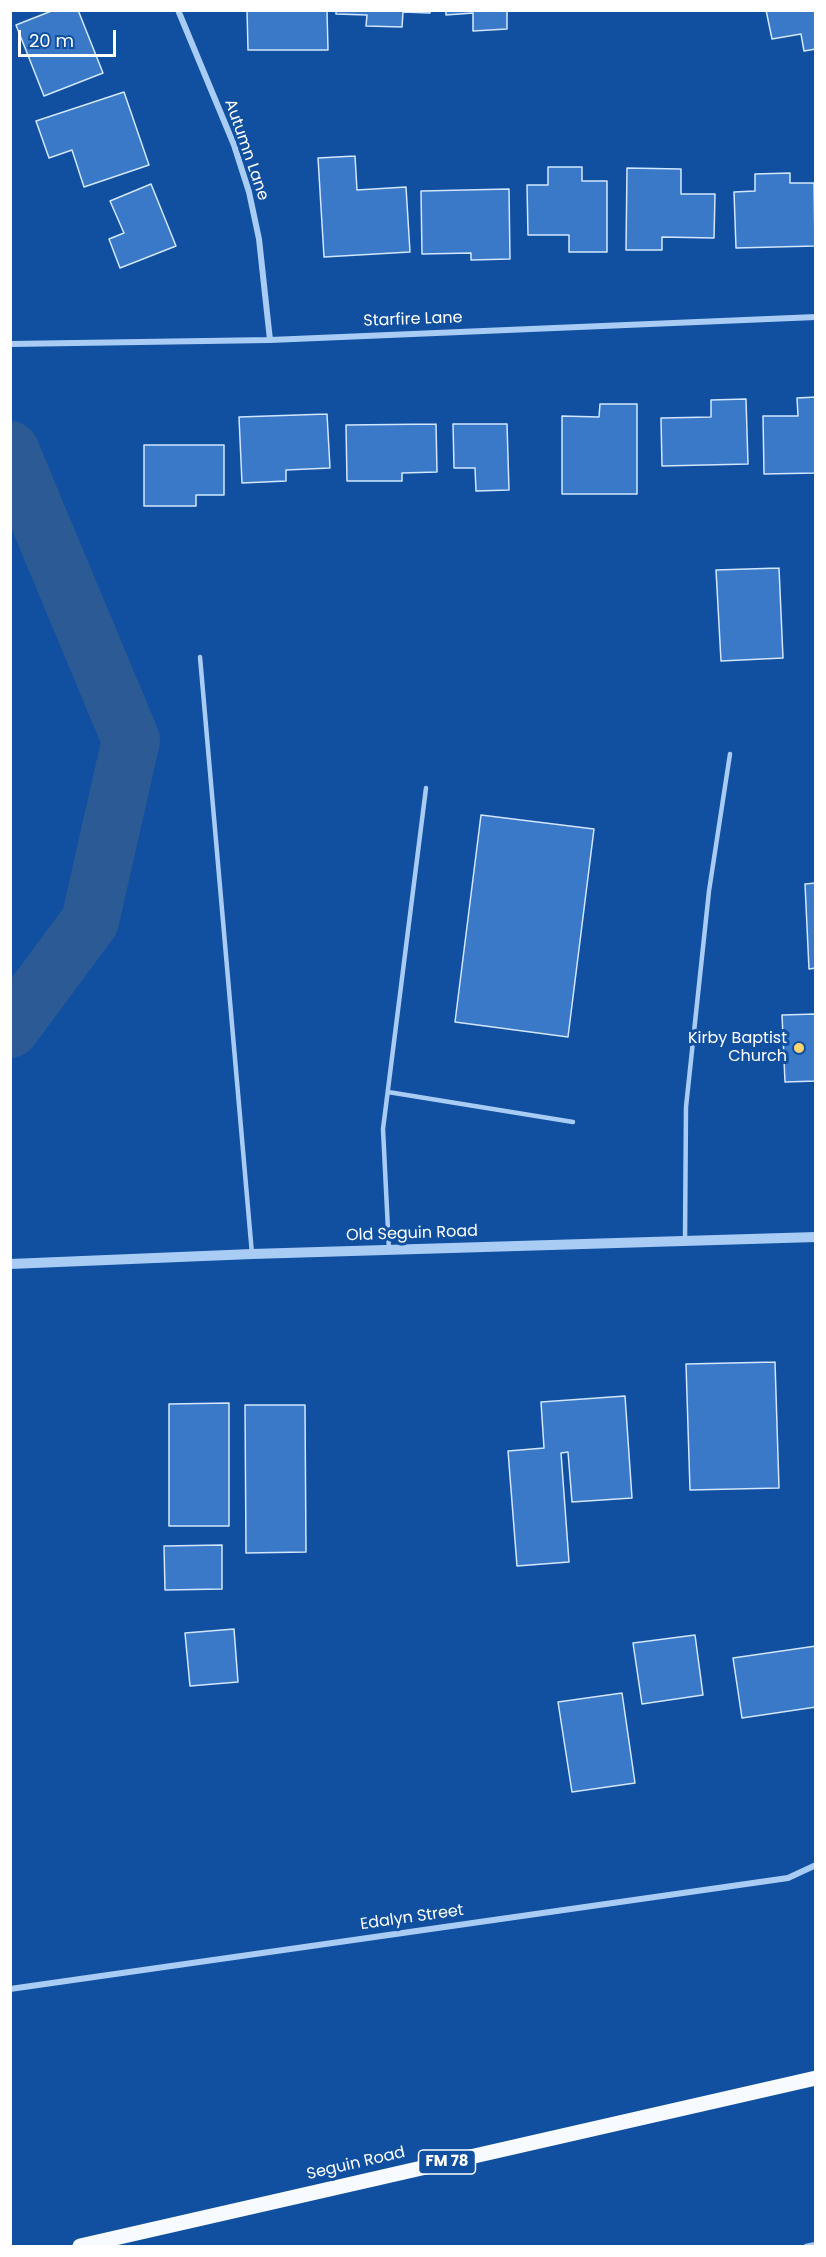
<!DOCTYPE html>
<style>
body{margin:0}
#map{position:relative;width:826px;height:2257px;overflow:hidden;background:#1150a0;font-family:Poppins,sans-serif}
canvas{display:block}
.frame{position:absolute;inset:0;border:12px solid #fff;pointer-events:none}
.scale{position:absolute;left:18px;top:30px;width:98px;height:27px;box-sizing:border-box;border:3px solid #fff;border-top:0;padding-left:8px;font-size:18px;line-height:21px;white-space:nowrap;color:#fff;-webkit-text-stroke:4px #1150a0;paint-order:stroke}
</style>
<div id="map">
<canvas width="826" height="2257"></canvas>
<div class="frame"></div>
<div class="scale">20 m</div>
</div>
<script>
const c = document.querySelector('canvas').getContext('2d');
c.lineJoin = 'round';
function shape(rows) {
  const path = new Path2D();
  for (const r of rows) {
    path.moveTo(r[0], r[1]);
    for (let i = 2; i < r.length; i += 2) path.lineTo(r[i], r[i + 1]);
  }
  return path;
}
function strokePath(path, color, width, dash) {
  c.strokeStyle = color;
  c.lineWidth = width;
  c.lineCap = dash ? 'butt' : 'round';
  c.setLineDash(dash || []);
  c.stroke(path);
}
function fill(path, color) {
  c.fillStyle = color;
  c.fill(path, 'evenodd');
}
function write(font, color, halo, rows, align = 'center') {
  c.font = font + ' Poppins,sans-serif';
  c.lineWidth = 6;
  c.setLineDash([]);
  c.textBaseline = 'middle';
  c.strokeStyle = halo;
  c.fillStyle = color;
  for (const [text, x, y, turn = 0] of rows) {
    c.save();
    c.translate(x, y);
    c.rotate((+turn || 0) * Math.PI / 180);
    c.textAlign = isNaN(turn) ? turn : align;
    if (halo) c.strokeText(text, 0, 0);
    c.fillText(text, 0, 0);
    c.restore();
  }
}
const river = shape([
 [10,450,131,740,90,921,10,1029]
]);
const building = shape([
 [54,10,78,10,103,73,44,96,16,25,54,10],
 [247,10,327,10,328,50,248,50,247,10],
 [336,10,430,10,430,13,403,12,402,27,366,26,367,15,336,14,336,10],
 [446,10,507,10,507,29,473,31,473,13,446,15,446,10],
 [766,10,816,10,816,49,804,51,801,34,772,39,766,10],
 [124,92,149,165,84,187,72,150,49,158,36,121,124,92],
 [355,156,357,190,406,187,410,252,324,257,318,158,355,156],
 [548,167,582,167,582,181,607,181,607,252,569,252,569,235,528,235,527,185,548,185,548,167],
 [627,168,681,169,681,194,715,194,714,238,662,237,662,250,626,250,627,168],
 [790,173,790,183,814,183,815,246,736,248,734,192,755,191,755,174,790,173],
 [151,184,176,246,120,268,109,239,124,233,110,201,151,184],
 [509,189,510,259,471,260,471,253,422,254,421,191,509,189],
 [816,397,816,473,764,474,763,416,798,416,797,398,816,397],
 [746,399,748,464,662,466,661,418,711,417,711,400,746,399],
 [600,404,637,404,637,494,562,494,562,416,599,417,600,404],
 [327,414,330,468,286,470,286,481,242,483,239,417,327,414],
 [436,424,437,472,402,473,402,481,347,481,346,425,436,424],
 [453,424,507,424,509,490,476,491,475,468,454,468,453,424],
 [144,445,224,445,224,495,196,495,196,506,144,506,144,445],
 [779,568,783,658,721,661,716,570,779,568],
 [481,815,594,829,568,1037,455,1022,481,815],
 [816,883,816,968,809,969,805,884,816,883],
 [816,1014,816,1081,785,1082,782,1015,816,1014],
 [775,1362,779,1488,690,1490,686,1364,775,1362],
 [625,1396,632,1498,572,1502,568,1452,561,1453,569,1562,517,1566,508,1451,544,1448,541,1402,625,1396],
 [229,1403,229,1526,169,1526,169,1404,229,1403],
 [245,1405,305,1405,306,1552,246,1553,245,1405],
 [222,1545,222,1589,165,1590,164,1546,222,1545],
 [234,1629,238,1682,190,1686,185,1633,234,1629],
 [695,1635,703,1695,642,1704,633,1643,695,1635],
 [816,1646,816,1707,742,1718,733,1658,816,1646],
 [622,1693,635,1783,572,1792,558,1702,622,1693]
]);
const service = shape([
 [200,657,252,1254],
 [388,1092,573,1122],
 [685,1241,686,1107,709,891,730,754],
 [389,1250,383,1129,426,788],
 [806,2246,816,2244]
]);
const minor = shape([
 [178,10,234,145,249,192,259,239,270,340],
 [10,344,270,340,816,317],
 [10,1989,788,1878,816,1865]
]);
const tertiary = shape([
 [10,1264,252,1254,816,1237]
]);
const primary = shape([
 [80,2246,816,2078]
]);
const markers = [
 [799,1048,6,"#ffd46d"]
];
const shields = [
 [447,2162,57]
];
const shieldNames = [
 ["FM 78",447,2162]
];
const streetNames = [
 ["Autumn Lane",246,150,71],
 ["Starfire Lane",413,320,-2],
 ["Old Seguin Road",412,1234,-2],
 ["Edalyn Street",412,1918,-8],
 ["Seguin Road",356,2164,-13]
];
const poiNames = [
 ["Kirby Baptist",787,1039],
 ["Church",787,1057]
];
strokePath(river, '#2c5a95', 58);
fill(building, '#3a79c7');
strokePath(building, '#d2e6fe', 1.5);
strokePath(service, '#a9ccf5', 4.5);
strokePath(minor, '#a9ccf5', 6);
strokePath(tertiary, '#a9ccf5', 10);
strokePath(primary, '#f7faff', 15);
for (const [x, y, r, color] of markers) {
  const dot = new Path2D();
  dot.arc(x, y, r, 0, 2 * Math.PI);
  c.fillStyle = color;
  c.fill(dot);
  strokePath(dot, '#1150a0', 2);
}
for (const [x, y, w] of shields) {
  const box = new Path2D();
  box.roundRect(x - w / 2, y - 12, w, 24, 4.5);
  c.fillStyle = '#1150a0';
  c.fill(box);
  strokePath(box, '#fff', 1.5);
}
write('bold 15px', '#fff', null, shieldNames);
write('16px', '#fff', '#1150a0', streetNames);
write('16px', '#fff', '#1150a0', poiNames, 'right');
</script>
